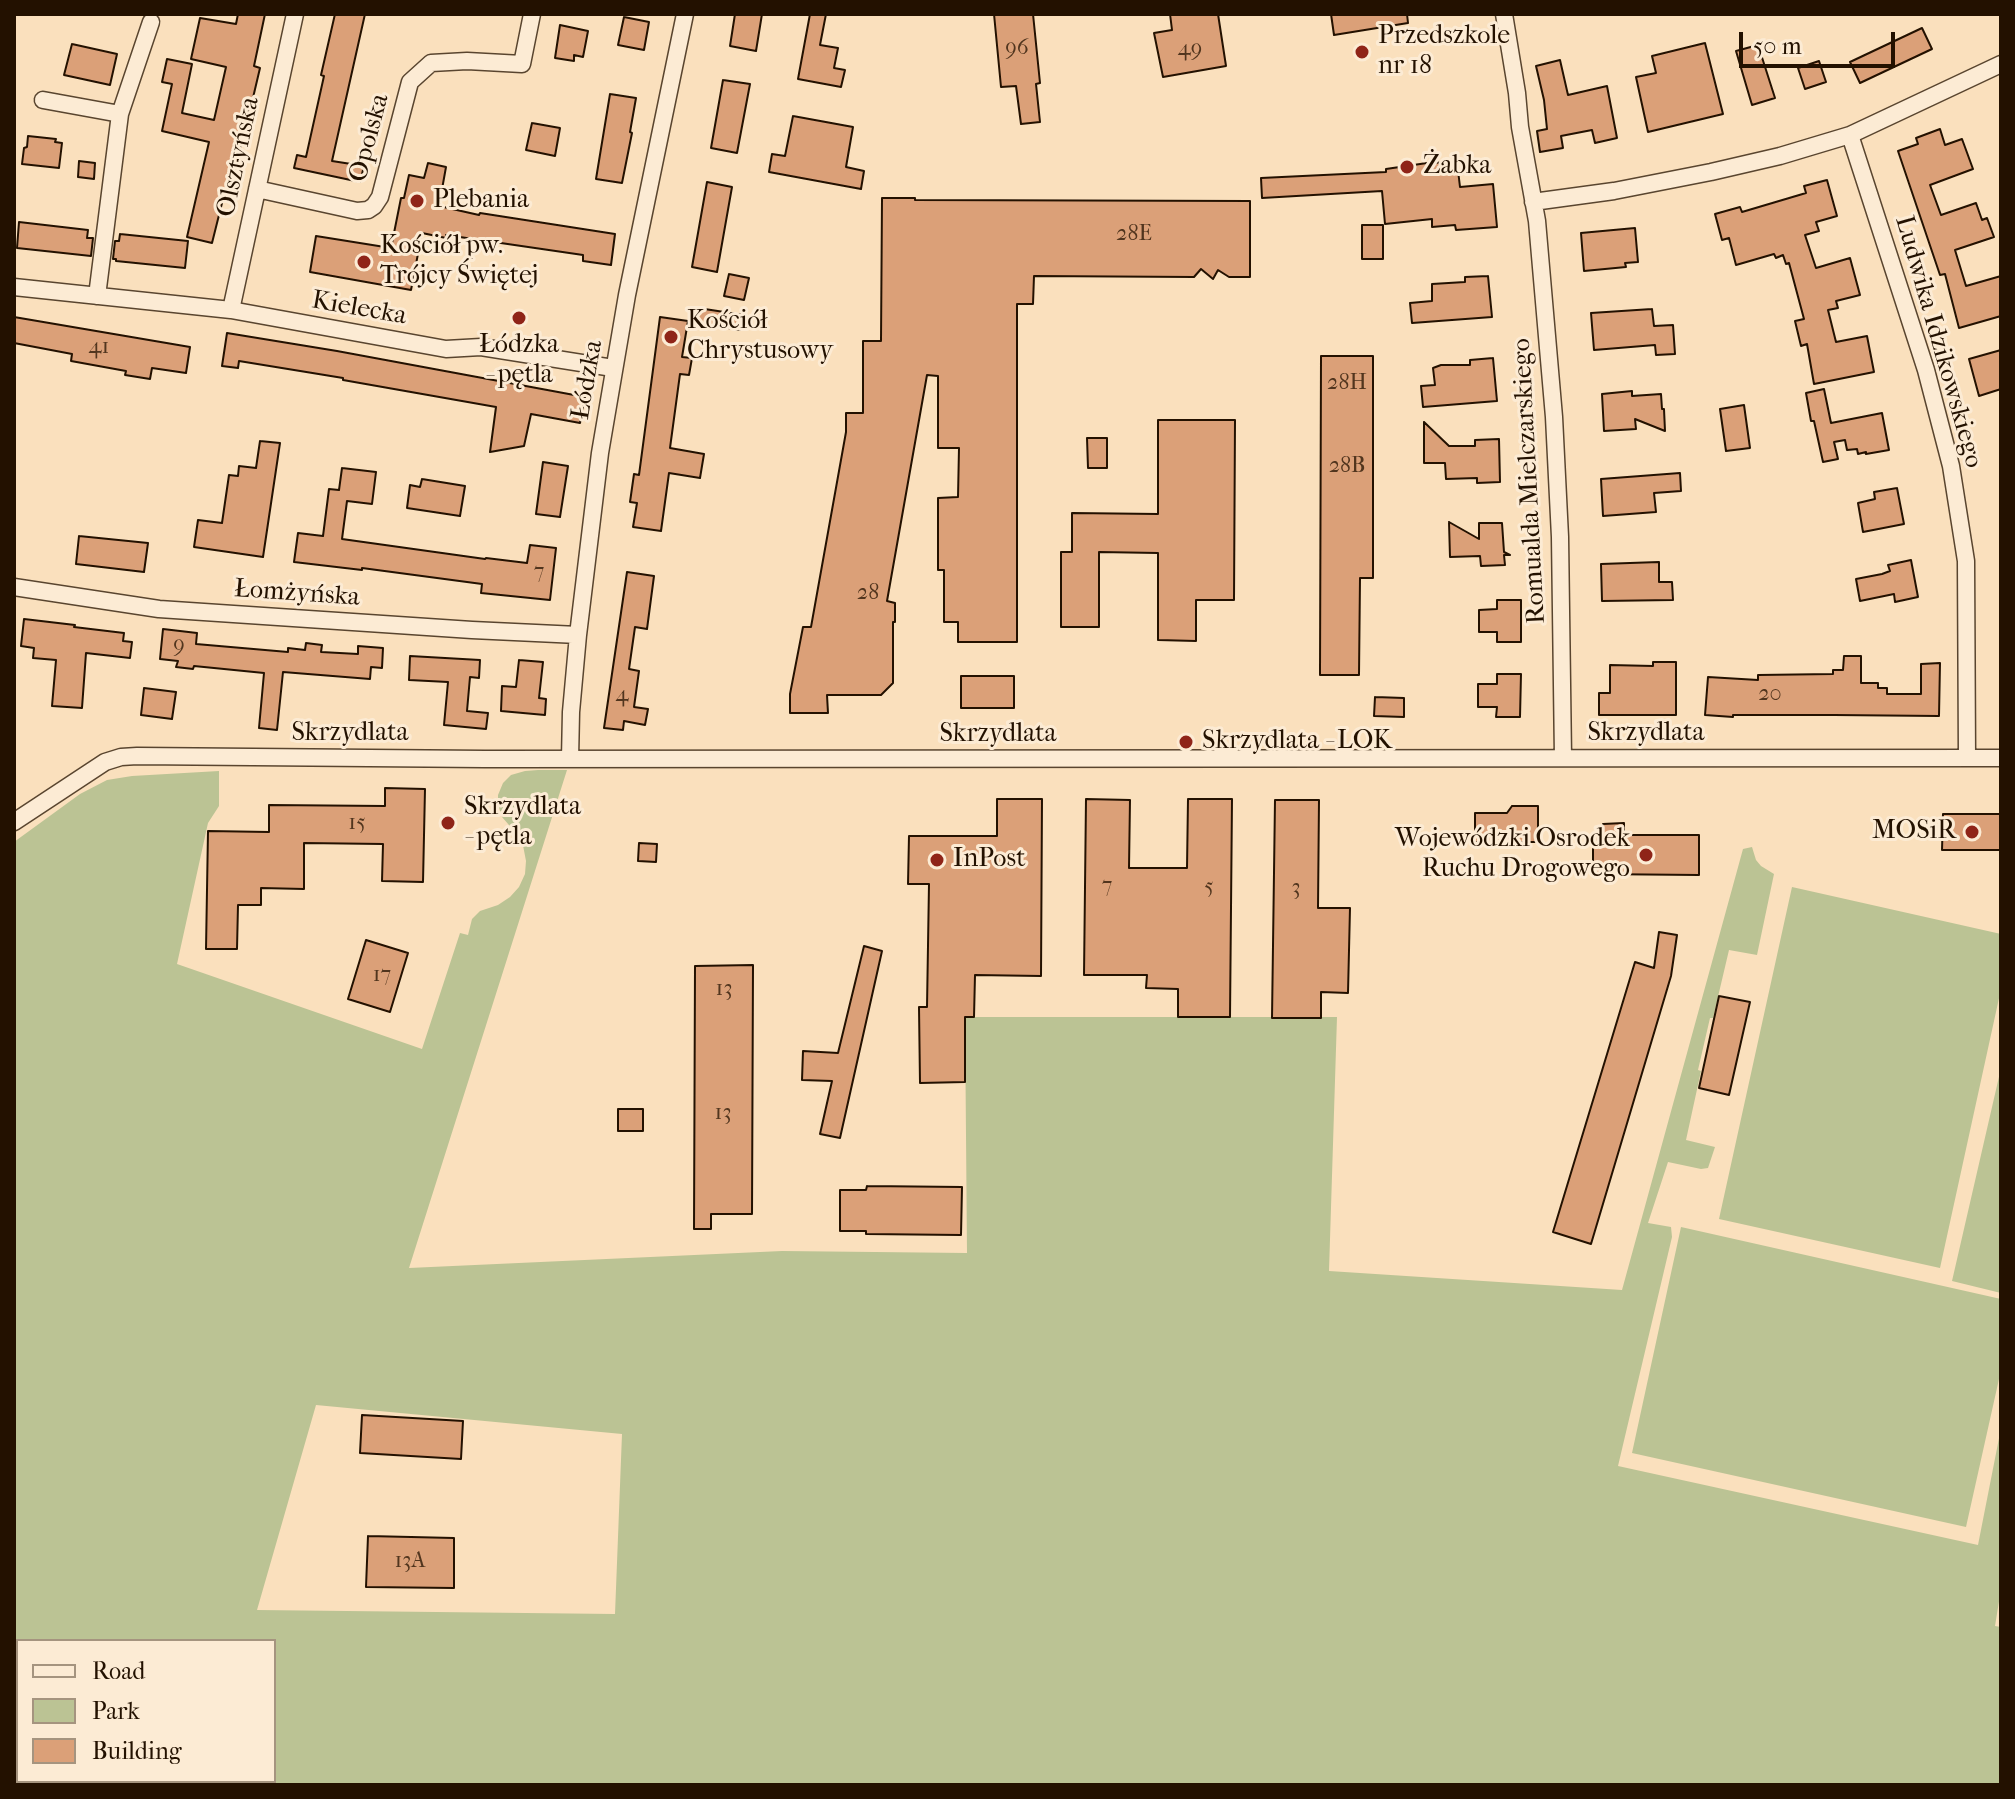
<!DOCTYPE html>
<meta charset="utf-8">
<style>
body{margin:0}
#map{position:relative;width:2015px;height:1799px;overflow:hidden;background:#fae0bd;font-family:"IM FELL French Canon",serif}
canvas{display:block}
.frame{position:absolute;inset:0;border:16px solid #231100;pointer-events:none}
.legend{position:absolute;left:16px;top:1639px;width:260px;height:144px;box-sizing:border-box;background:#fcebd4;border:2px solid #a5947f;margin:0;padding:10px 14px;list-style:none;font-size:24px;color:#231100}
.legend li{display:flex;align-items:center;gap:16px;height:40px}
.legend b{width:40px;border:2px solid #a5947f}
.scale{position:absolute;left:1739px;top:32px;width:156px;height:36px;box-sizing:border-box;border:4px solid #231100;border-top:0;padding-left:10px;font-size:24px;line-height:28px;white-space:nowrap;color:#231100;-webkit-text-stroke:6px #fcebd4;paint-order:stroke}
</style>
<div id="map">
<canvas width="2015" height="1799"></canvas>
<div class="frame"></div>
<ul class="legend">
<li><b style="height:10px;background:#fcebd4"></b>Road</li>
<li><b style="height:22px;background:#bbc394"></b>Park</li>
<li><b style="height:22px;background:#dba078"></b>Building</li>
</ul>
<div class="scale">50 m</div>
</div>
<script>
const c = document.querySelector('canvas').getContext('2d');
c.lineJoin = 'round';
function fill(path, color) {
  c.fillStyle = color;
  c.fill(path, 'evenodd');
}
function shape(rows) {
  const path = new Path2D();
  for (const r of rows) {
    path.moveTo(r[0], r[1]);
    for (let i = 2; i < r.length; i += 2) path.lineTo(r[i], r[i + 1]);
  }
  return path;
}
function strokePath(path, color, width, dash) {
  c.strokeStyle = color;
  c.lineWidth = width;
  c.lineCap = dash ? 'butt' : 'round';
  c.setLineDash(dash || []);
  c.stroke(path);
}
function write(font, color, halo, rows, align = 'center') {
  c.font = font + ' "IM FELL French Canon",serif';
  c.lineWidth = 6;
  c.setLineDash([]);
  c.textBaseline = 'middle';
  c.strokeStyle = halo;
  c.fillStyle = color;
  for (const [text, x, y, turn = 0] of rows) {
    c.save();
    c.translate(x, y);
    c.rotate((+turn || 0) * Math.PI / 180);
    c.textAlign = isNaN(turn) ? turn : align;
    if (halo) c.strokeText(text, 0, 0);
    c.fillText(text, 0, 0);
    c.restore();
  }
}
const green = shape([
 [538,770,567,770,409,1268,782,1251,967,1253,965,1017,1337,1017,1329,1271,1622,1290,1743,849,1752,847,1756,860,1761,866,1774,874,1757,955,1729,950,1713,1018,1710,1018,1698,1070,1701,1071,1686,1140,1715,1147,1708,1168,1701,1169,1668,1162,1648,1223,1671,1227,1672,1237,1618,1466,1978,1545,2001,1428,2001,1589,1995,1626,2001,1627,2001,1785,206,1785,207,1781,274,1781,274,1641,18,1641,18,1781,172,1781,171,1785,14,1785,14,842,80,794,107,780,132,776,219,771,219,806,208,823,177,964,422,1049,460,933,468,935,472,919,480,911,498,905,510,897,519,887,525,874,526,861,522,840,502,817,498,804,498,795,503,783,511,775,525,771],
 [316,1405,622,1434,615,1614,257,1610],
 [1792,887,2001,934,2001,989,1940,1268,1719,1219],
 [2001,1068,2001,1293,1952,1281],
 [1681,1227,2001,1299,2001,1370,1966,1527,1632,1453]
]);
const building = shape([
 [238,14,265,14,254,66,260,68,252,102,250,102,230,197,224,195,212,243,187,237,209,142,162,131,172,84,162,82,167,59,192,64,182,113,214,120,226,67,191,59,200,18,236,24,238,14],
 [335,14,365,14,332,161,364,166,360,182,294,168,297,155,306,157,324,76,321,75,335,14],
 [735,14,762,14,756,51,730,46,735,14],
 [810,14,826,14,820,45,838,48,834,68,845,70,841,87,798,79,810,14],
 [994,14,1033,14,1040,83,1036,84,1040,122,1021,124,1016,86,1001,87,994,14],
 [1170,14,1218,14,1226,66,1163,77,1154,33,1172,30,1170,14],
 [1331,14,1407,14,1408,23,1334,35,1331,14],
 [624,17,649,22,644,50,618,45,624,17],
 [560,25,588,31,583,57,574,55,574,61,555,58,560,25],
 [1922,28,1932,49,1860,83,1850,62,1922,28],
 [1705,43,1723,114,1648,132,1636,77,1656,73,1652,56,1705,43],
 [72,44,117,54,110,85,64,75,72,44],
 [1758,45,1775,98,1752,105,1736,51,1758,45],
 [1560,60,1568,95,1607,86,1617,138,1595,143,1592,130,1561,136,1563,148,1540,152,1537,131,1547,129,1544,100,1536,66,1560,60],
 [1819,61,1826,82,1805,89,1798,68,1819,61],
 [723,80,750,84,737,153,711,148,723,80],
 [610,94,636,98,630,132,632,133,622,183,596,179,610,94],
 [793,116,853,127,846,167,864,171,861,189,769,172,772,154,785,156,793,116],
 [532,123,560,128,555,156,526,150,532,123],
 [1940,129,1945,145,1962,139,1973,169,1930,185,1941,215,1976,203,1982,220,1987,218,1994,237,1955,250,1966,286,2001,276,2001,316,1959,328,1945,274,1940,275,1898,151,1918,144,1916,138,1940,129],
 [28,136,56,139,55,142,62,143,59,168,22,164,24,148,27,147,28,136],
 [79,161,95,163,94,179,78,177,79,161],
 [1457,162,1460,187,1493,184,1497,227,1456,230,1455,225,1432,227,1432,219,1385,224,1382,191,1262,198,1261,178,1386,172,1386,169,1427,163,1457,162],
 [428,163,446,167,439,206,479,215,480,213,615,234,611,265,583,261,583,255,446,235,446,238,422,233,411,290,310,272,316,236,391,248,401,198,404,198,409,175,424,178,428,163],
 [1827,180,1837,216,1816,222,1819,231,1805,235,1816,268,1850,258,1860,295,1836,301,1838,308,1828,310,1836,342,1867,336,1874,372,1814,384,1807,344,1801,346,1795,321,1804,319,1789,263,1786,264,1783,255,1776,258,1774,254,1736,265,1729,238,1722,240,1715,214,1740,207,1742,212,1806,193,1804,186,1827,180],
 [707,182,732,187,717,272,692,267,707,182],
 [882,198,915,198,915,200,1250,201,1250,277,1229,277,1218,270,1213,279,1201,269,1194,277,1034,276,1033,304,1017,304,1017,642,958,642,958,622,944,622,944,570,938,570,938,498,958,497,959,448,938,448,938,376,927,375,887,601,895,603,895,622,893,622,893,683,881,695,827,695,828,713,790,713,790,694,803,627,811,627,846,432,846,413,863,413,863,341,881,341,882,198],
 [19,222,88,230,87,238,93,238,91,256,17,248,19,222],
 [1362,225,1383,225,1383,259,1362,259,1362,225],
 [1635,228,1638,262,1625,263,1626,267,1584,271,1581,233,1635,228],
 [120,234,188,241,185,268,116,261,116,259,113,259,115,241,119,241,120,234],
 [729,274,749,278,744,300,724,296,729,274],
 [1488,276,1492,317,1412,323,1410,303,1432,301,1432,284,1465,282,1465,277,1488,276],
 [698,308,744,315,741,330,695,323,698,308],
 [1652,309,1654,326,1673,325,1675,354,1656,355,1655,345,1594,350,1591,313,1652,309],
 [14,317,190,347,186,373,152,368,150,379,125,375,126,371,71,361,72,354,14,343,14,317],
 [660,317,688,321,682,357,692,358,689,375,680,374,670,448,704,454,700,478,669,473,661,531,633,527,637,503,630,502,634,474,639,475,660,317],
 [227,333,337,351,585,397,580,423,531,414,524,446,490,452,496,407,343,380,343,378,239,361,238,368,222,366,227,333],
 [2001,350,2001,389,1979,396,1969,359,2001,350],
 [1321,356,1373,356,1373,578,1360,578,1359,675,1320,675,1321,356],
 [1493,358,1497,401,1423,407,1421,386,1435,385,1433,368,1441,365,1470,365,1470,360,1493,358],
 [1824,389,1831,423,1882,413,1889,450,1866,454,1866,452,1858,454,1857,449,1847,450,1845,440,1834,442,1838,459,1823,462,1814,421,1811,421,1806,393,1824,389],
 [1632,391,1632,396,1661,394,1662,409,1664,409,1665,431,1635,419,1636,429,1604,431,1602,394,1632,391],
 [1744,405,1750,448,1726,451,1720,409,1744,405],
 [1158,420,1235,420,1234,600,1196,600,1196,641,1158,640,1158,553,1099,552,1099,627,1061,627,1061,552,1072,552,1072,513,1158,514,1158,420],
 [1424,422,1449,446,1475,446,1475,440,1499,439,1500,482,1477,483,1477,478,1446,479,1445,463,1424,463,1424,422],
 [1087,438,1107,438,1107,468,1088,468,1087,438],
 [260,441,280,443,263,557,194,547,198,520,222,523,229,475,238,476,239,466,256,468,260,441],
 [543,462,568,466,560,517,536,514,543,462],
 [342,468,376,472,372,504,347,501,342,539,485,559,486,558,527,563,530,545,556,548,550,600,481,593,482,584,362,568,362,570,294,562,298,533,323,536,329,489,339,490,342,468],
 [1680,473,1681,491,1654,493,1656,512,1603,516,1601,479,1680,473],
 [422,479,465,486,460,516,407,508,410,485,420,487,422,479],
 [1897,488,1904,524,1863,532,1858,503,1875,499,1874,492,1897,488],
 [1449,522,1479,539,1479,523,1502,523,1504,552,1510,555,1504,555,1505,565,1481,566,1480,556,1450,557,1449,522],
 [79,536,148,543,144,572,76,564,79,536],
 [1911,560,1918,597,1895,602,1894,594,1860,601,1856,579,1882,574,1890,571,1888,565,1911,560],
 [1659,562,1659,582,1672,582,1673,600,1602,601,1601,564,1659,562],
 [627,572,654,576,647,629,635,627,629,669,639,671,634,707,648,709,645,725,624,721,623,730,604,728,627,572],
 [1497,600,1521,600,1521,642,1497,642,1497,632,1479,632,1479,610,1497,609,1497,600],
 [24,619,75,625,74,627,124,633,123,641,132,642,130,658,86,653,82,708,52,706,56,660,33,658,34,648,21,646,24,619],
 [163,629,197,633,196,644,288,652,288,648,305,650,306,643,322,645,321,652,358,654,358,646,383,648,382,668,371,667,370,679,283,672,277,730,259,728,264,673,194,666,193,669,176,667,178,661,160,659,163,629],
 [410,656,480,660,479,678,470,677,467,711,488,713,486,729,444,725,448,682,409,680,410,656],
 [1844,656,1861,656,1861,683,1878,683,1878,688,1887,688,1887,694,1921,694,1921,664,1940,663,1939,716,1834,715,1733,715,1733,717,1705,715,1708,677,1758,680,1758,675,1833,674,1833,670,1843,670,1844,656],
 [519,660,543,662,539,698,546,699,545,715,501,711,502,686,516,687,519,660],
 [1653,662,1676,662,1676,715,1599,715,1599,693,1610,693,1610,665,1653,666,1653,662],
 [1497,674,1521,674,1520,717,1496,717,1497,707,1478,707,1478,684,1497,684,1497,674],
 [961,676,1014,676,1014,708,961,708,961,676],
 [144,688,176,692,172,719,141,715,144,688],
 [1375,697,1404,698,1404,717,1374,716,1375,697],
 [385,788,425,789,423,882,382,881,383,844,304,843,304,889,261,888,261,905,238,905,237,949,206,949,208,831,269,832,269,805,385,806,385,788],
 [997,799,1042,799,1041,976,975,975,974,1017,965,1017,965,1082,920,1083,919,1007,927,1007,929,884,908,884,909,836,997,836,997,799],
 [1086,799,1130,800,1129,868,1187,868,1188,799,1232,799,1230,1017,1178,1017,1178,989,1146,988,1147,975,1084,975,1086,799],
 [1275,800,1319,800,1318,908,1350,908,1348,993,1321,992,1321,1018,1272,1018,1275,800],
 [1512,806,1538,806,1538,842,1475,842,1475,813,1507,813,1512,806],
 [1943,814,2001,814,2001,850,1942,850,1943,814],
 [1624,823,1624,835,1699,835,1699,875,1593,874,1593,835,1603,835,1603,824,1624,823],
 [639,843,657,844,656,862,638,861,639,843],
 [1659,932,1677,935,1671,976,1591,1244,1553,1232,1635,962,1654,968,1659,932],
 [366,940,408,953,390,1012,348,999,366,940],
 [864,946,882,951,840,1138,820,1134,832,1081,802,1080,803,1051,838,1053,864,946],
 [753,965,752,1214,711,1214,711,1229,694,1229,695,966,753,965],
 [1719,996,1750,1002,1729,1095,1699,1088,1719,996],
 [618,1109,643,1109,643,1131,618,1131,618,1109],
 [867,1186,962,1187,961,1235,866,1234,866,1231,840,1231,840,1190,866,1190,867,1186],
 [362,1415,463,1421,461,1459,360,1453,362,1415],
 [368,1536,454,1538,454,1588,366,1587,368,1536]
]);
const minor = shape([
 [1504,14,1517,93,1520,127,1537,221,1554,417,1560,537,1563,758],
 [43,100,120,114],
 [1850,135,1926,370,1951,466,1966,561,1967,758],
 [257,189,357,211,368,210,374,206,380,197,410,82,431,63,467,61,522,64,532,14],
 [1533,202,1614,191,1711,172,1780,156,1850,135,2001,64],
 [14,287,231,310,446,349,481,347,613,368],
 [97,296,120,114,151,22],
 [231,310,295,14],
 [14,587,159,609,472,630,578,635],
 [570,759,571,712,578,635,600,453,627,295,685,14],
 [14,822,105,762,121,757,137,756,485,759,2001,758]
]);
const markers = [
 [1362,52,8,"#8f2418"],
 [1407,167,8,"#8f2418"],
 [417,201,8,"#8f2418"],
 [364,262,8,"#8f2418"],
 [519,318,8,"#8f2418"],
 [671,337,8,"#8f2418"],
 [1186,742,8,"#8f2418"],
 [448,823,8,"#8f2418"],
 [1972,832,8,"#8f2418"],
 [1646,855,8,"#8f2418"],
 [937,860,8,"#8f2418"]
];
const numberNames = [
 ["96",1017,49],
 ["49",1190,50],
 ["28E",1134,235],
 ["41",99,348],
 ["28H",1347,384],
 ["28B",1347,467],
 ["7",539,573],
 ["28",868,594],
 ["9",179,646],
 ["20",1770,695],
 ["4",622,696],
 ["15",357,824],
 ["7",1107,887],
 ["5",1209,888],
 ["3",1296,889],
 ["17",382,976],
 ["13",724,990],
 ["13",723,1114],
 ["13A",410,1562]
];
const poiNames = [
 ["Przedszkole",1378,37],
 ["nr 18",1378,67],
 ["Żabka",1423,167],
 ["Plebania",433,201],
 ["Kościół pw.",380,247],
 ["Trójcy Świętej",380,277],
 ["Kościół",687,322],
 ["Chrystusowy",687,352],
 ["Łódzka",519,346,"center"],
 ["- pętla",519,376,"center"],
 ["Skrzydlata - LOK",1202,742],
 ["Skrzydlata",464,808],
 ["- pętla",464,838],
 ["MOSiR",1956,832,"right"],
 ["Wojewódzki Osrodek",1630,840,"right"],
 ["Ruchu Drogowego",1630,870,"right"],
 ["InPost",953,860]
];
const streetNames = [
 ["Opolska",370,138,-75],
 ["Olsztyńska",239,157,-78],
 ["Kielecka",359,309,10],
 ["Ludwika Idzikowskiego",1938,342,74],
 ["Łódzka",588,380,-80],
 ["Romualda Mielczarskiego",1530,481,-93],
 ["Łomżyńska",297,594,4],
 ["Skrzydlata",350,734],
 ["Skrzydlata",1646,734],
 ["Skrzydlata",998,735]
];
fill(green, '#bbc394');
fill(building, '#dba078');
strokePath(building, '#231100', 2);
strokePath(minor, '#59452f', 19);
strokePath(minor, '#fcebd4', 16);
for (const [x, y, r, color] of markers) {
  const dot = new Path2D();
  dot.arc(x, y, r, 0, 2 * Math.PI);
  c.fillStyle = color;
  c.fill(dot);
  strokePath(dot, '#fcebd4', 3);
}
write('22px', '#51351e', null, numberNames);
write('26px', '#231100', '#fcebd4', poiNames, 'left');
write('26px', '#231100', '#fcebd4', streetNames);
</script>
